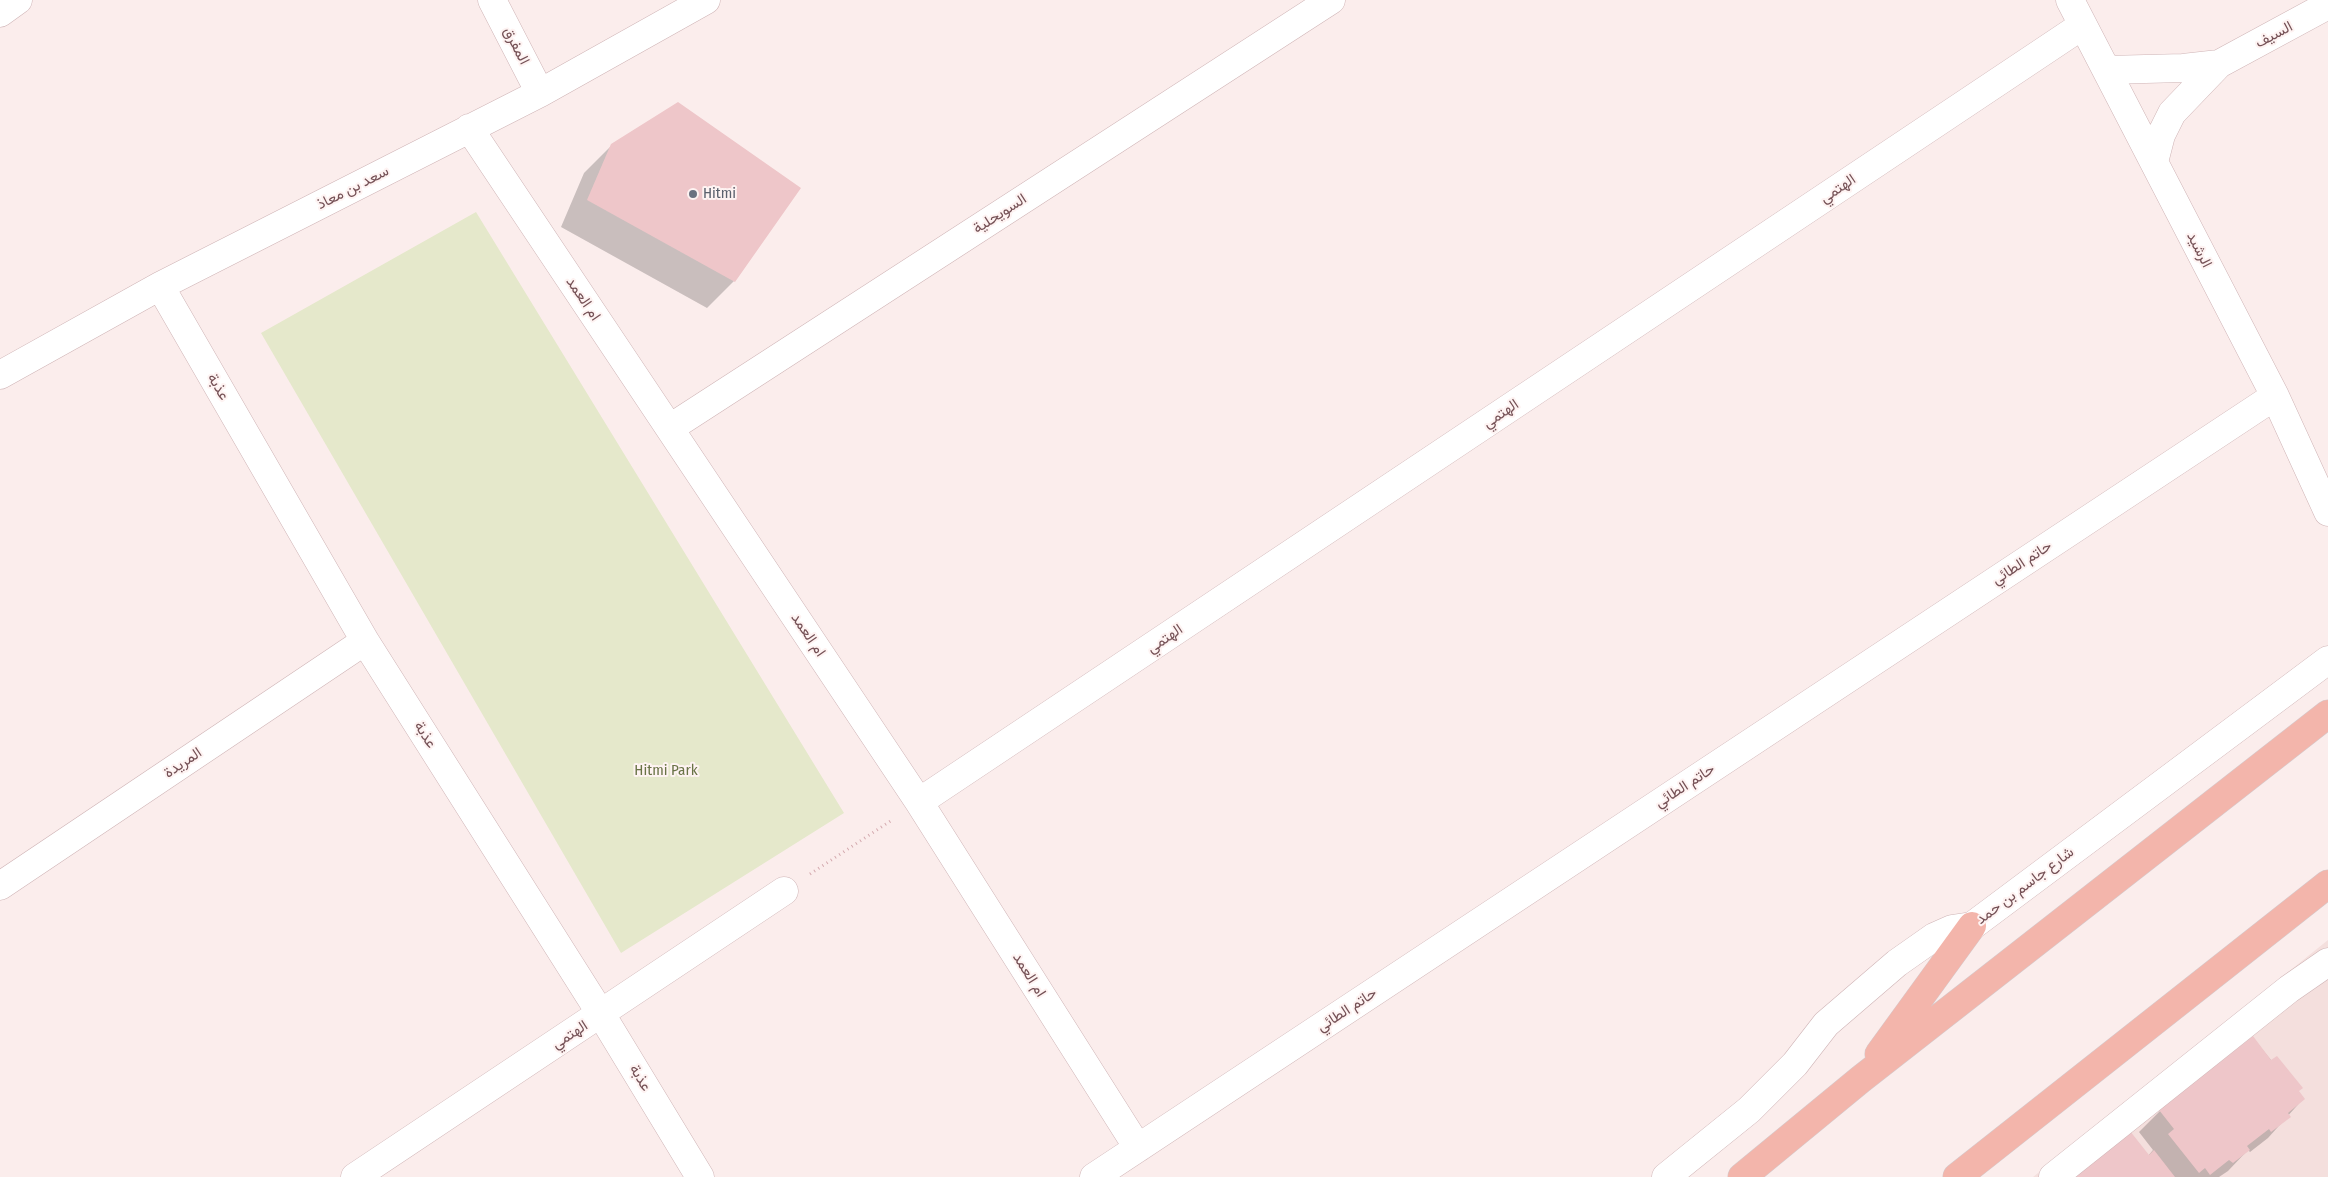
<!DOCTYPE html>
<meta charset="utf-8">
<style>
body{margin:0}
canvas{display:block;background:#fbedec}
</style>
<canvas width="2328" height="1177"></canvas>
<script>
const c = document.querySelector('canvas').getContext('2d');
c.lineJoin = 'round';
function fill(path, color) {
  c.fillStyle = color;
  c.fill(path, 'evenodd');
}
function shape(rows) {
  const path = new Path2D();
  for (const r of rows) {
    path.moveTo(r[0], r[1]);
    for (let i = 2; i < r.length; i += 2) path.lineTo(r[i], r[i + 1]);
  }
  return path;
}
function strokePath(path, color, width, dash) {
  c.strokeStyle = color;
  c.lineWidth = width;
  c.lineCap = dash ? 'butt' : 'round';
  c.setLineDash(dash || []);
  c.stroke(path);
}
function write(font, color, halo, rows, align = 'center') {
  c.font = font + ' "Fira Sans Condensed",Vazirmatn,sans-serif';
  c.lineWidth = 4;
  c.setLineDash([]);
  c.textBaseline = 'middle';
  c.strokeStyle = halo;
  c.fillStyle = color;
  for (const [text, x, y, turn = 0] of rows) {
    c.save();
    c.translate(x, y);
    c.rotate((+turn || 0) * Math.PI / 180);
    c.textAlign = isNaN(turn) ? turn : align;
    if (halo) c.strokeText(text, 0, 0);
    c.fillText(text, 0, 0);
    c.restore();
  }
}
const residential = shape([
 [2328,940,2328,1177,2033,1177]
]);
const green = shape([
 [476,212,844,813,621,953,261,333]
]);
const shadow = shape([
 [612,145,734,281,707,308,561,227,584,173],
 [2253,1038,2303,1099,2268,1138,2250,1152,2248,1150,2228,1171,2219,1177,2075,1177,2148,1156,2153,1150,2139,1132,2160,1111]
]);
const building = shape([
 [678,102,801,188,735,282,587,200,611,144],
 [2253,1036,2271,1060,2277,1056,2303,1088,2299,1091,2305,1099,2288,1113,2291,1117,2271,1132,2269,1129,2247,1146,2250,1150,2233,1163,2229,1160,2210,1175,2205,1168,2199,1173,2168,1134,2174,1129,2159,1110],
 [2130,1131,2149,1155,2154,1150,2175,1177,2073,1177]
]);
const path = shape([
 [810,874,892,820]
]);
const minor = shape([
 [492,0,540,93],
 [2070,0,2275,396,2328,512],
 [0,13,18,0],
 [2107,70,2183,68,2219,64],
 [469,128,919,802,1138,1148],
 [2154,162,2161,135,2172,113,2219,64,2328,5],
 [160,286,365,641,601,1014,700,1177],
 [0,375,160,286,540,93,706,0],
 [670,428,1331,0],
 [919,802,2083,25],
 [0,886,365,641],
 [355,1177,784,891],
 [1094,1177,2275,396],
 [1666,1177,1749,1110,1795,1064,1826,1024,1897,963,1934,937,1952,929,1972,926,2328,660],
 [2053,1177,2289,989,2328,962]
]);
const major = shape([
 [1879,1054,1972,926],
 [1742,1177,1861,1079,2328,714],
 [1957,1177,2328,884]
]);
const markers = [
 [693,194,5,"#6b7280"]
];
const streetNames = [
 ["السيف",2274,35,-28],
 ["المفرق",516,46,63],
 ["سعد بن معاذ",353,188,-27],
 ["الهتمي",1838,189,-34],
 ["السويحلية",1000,214,-33],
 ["الرشيد",2199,250,63],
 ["ام العمد",583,299,56],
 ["عذبة",218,387,60],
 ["الهتمي",1501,414,-34],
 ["حاتم الطائي",2022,563,-33],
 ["ام العمد",808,635,56],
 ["الهتمي",1165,639,-34],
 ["عذبة",425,735,58],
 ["المريدة",183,763,-34],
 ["حاتم الطائي",1685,786,-33],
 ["شارع جاسم بن حمد",2025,886,-37],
 ["ام العمد",1029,975,58],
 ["حاتم الطائي",1347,1010,-33],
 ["الهتمي",570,1035,-33],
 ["عذبة",640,1078,59]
];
const worshipNames = [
 ["Hitmi",703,194]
];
const parkNames = [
 ["Hitmi Park",666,771]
];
fill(residential, '#f4dfdd');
fill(green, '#e5e8cb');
fill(shadow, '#0003');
fill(building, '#eec6c9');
strokePath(minor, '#cfb4b6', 29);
strokePath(major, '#d5cacc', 29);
strokePath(path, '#d3a8ad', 3, [1, 4]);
strokePath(minor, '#fff', 28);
strokePath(major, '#f3b5ab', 28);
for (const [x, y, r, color] of markers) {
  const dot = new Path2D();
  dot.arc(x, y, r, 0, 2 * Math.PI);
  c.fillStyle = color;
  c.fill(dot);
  strokePath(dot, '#fef3f2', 2);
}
write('15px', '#745055', '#fef3f2', streetNames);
write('15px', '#5b616d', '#fef3f2', worshipNames, 'left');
write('15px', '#697346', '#fef3f2', parkNames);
</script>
